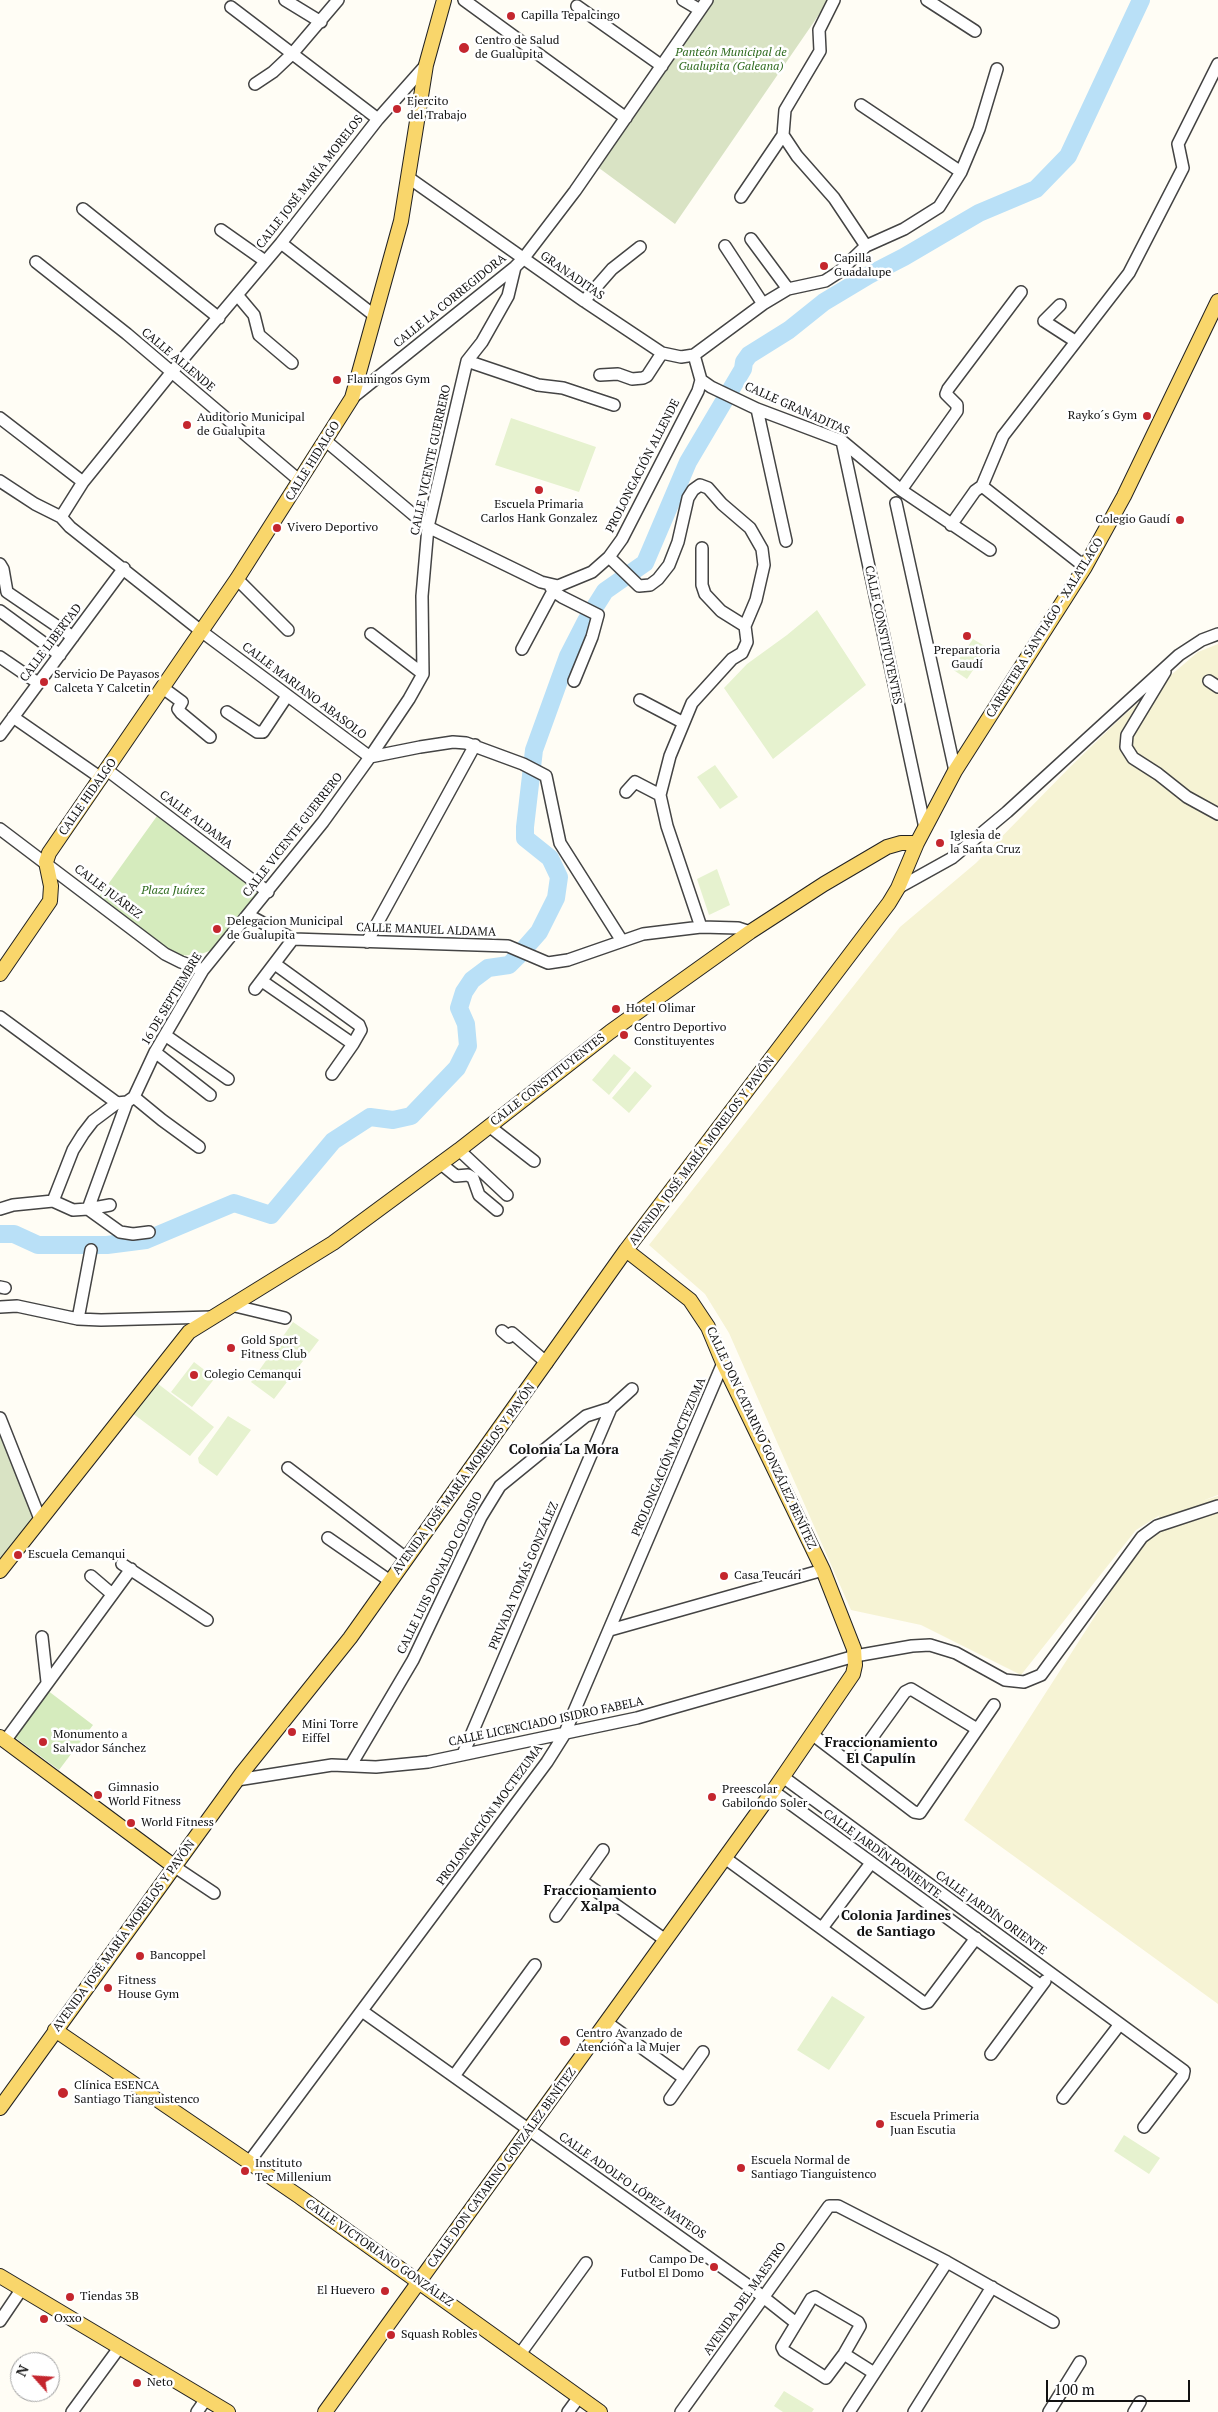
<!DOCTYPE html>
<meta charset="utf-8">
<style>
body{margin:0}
#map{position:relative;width:1218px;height:2412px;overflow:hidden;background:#fffdf5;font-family:"PT Serif",serif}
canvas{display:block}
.north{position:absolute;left:10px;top:2352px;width:50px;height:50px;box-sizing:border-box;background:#fff;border:1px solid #a0a0a0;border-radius:50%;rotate:296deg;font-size:14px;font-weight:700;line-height:20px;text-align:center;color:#111}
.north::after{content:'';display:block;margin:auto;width:18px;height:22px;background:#c4262e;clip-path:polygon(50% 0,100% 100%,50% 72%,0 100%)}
.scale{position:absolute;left:1046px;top:2380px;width:144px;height:22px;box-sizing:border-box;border:2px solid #111;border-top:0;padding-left:6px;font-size:15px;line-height:18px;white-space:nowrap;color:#111;-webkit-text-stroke:4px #fff;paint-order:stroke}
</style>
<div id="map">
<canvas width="1218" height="2412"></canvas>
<div class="north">N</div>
<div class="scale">100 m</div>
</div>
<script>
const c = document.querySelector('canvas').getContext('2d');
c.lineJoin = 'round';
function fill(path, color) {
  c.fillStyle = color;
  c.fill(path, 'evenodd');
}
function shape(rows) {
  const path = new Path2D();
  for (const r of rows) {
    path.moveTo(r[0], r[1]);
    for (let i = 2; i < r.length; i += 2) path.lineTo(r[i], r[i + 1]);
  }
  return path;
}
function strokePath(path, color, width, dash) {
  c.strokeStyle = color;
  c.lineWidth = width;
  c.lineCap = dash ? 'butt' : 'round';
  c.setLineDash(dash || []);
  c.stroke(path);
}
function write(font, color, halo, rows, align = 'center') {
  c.font = font + ' "PT Serif",serif';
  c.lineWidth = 5;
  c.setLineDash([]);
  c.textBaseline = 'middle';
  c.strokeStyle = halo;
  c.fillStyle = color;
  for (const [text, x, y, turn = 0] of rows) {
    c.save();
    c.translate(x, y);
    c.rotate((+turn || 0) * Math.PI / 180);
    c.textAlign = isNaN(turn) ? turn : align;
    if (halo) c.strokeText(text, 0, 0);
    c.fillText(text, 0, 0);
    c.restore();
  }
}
const farmland = shape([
 [1218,644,1218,1495,1202,1501,1218,1496,1218,2004,964,1820,1160,1515,1136,1530,1021,1675,921,1625,851,1610,729,1333,705,1294,649,1245,900,927,976,863,1070,767,1123,716,1198,652]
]);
const green = shape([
 [157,816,259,893,212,950,201,954,178,956,99,897],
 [47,1690,93,1725,59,1770,13,1736]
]);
const cemetery = shape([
 [712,0,829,0,675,224,599,168],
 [0,1426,37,1518,0,1574]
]);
const pitch = shape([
 [511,418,596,447,579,492,495,465],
 [817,610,866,685,773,759,724,688,747,664,787,635],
 [973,639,988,648,967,679,952,669],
 [715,765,738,797,720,809,697,777],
 [717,869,730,905,709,915,697,879],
 [614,1054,631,1068,609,1095,592,1080],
 [635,1071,652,1086,629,1113,612,1098],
 [293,1322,319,1340,274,1399,251,1382],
 [194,1362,215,1378,192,1407,171,1392],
 [157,1383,214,1427,190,1456,132,1413],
 [228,1416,251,1430,217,1476,199,1463,198,1458],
 [832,1996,865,2017,829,2070,797,2050],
 [1124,2135,1160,2158,1149,2174,1114,2151],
 [784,2391,814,2409,812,2412,783,2412,774,2406]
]);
const river = shape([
 [0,1234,14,1234,38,1245,107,1245,146,1240,234,1203,271,1215,333,1141,370,1117,393,1120,411,1116,457,1068,468,1046,466,1024,459,1008,464,992,472,980,488,968,509,965,517,957,539,932,556,898,559,877,550,858,525,838,525,827,534,750,568,656,586,621,605,591,645,563,688,462,743,369,744,362,749,355,789,330,824,302,869,275,904,257,979,213,1036,189,1068,156,1141,0]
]);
const minor = shape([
 [285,0,321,22],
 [464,0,626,118],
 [683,0,700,10],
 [834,0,819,30,820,51,785,110,783,135,797,156,834,198,866,246],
 [927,0,975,31],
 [577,6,662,66],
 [231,7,378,119],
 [255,84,273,72,292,54,338,0],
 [861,105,961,172],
 [409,178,584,301,662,353,681,357,694,355,701,380,711,387,757,409,842,441,901,490,990,550],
 [741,197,783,135],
 [83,209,219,318],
 [221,230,265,261],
 [751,239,788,289],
 [281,243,375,316],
 [725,246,763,304],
 [36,262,127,334,300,481],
 [238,296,254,315,259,335,292,363],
 [584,301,612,269,640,247],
 [1060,305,1044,321,1075,341],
 [694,355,763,304,788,289,825,281,839,272,866,246,904,229,939,207,961,172,979,129,997,69],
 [467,361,538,385,563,388,614,405],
 [600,375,618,374,632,379,643,378,647,376,662,353],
 [352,398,515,267,523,259,575,191,707,0],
 [757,409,786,541],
 [0,418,83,482],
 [326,441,428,527,541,582,558,586,592,572,609,557,622,539,698,391,701,380],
 [842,441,925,828],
 [0,481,35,504,61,517,70,527,201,631,370,757,420,747,453,742,466,743,523,764,546,776,560,843,622,941],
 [982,486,1085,567],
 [901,490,957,411,957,405,946,394,948,389,1021,292],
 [896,503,955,771],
 [61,517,83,482,171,373,281,243,378,119,426,65],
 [951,525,975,491,982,486,1003,436,1129,273,1183,168,1178,144,1218,64],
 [702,548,702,585,705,594,721,611,745,626],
 [609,557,639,586,650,585,658,579,669,565,678,542,688,498,693,490,700,485,708,488,722,504,750,528,762,549,764,565,756,600,745,626,747,642,742,653,732,659,692,703,670,756,660,795,667,826,701,927],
 [0,564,3,569,7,592,73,637],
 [237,579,288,630],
 [550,586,553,591,562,597,598,615,592,637,574,681],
 [0,611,60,655],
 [371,634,423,674],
 [522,649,553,591],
 [0,657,38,683],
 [1165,672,1127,735,1126,747,1133,758,1158,774,1187,797,1218,814],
 [1209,681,1218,687],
 [163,688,182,702,178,709,181,713,210,737],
 [640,700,682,722],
 [227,712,257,732,263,732,287,696],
 [13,717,101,778],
 [0,735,124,568],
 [107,770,268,892],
 [626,792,635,782,660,795],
 [0,829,165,954,181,962,203,970],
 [898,888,952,858,1007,812,1179,655,1202,640,1218,634],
 [248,915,293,939,508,946,548,963,568,960,643,934,701,927,738,928,750,932],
 [367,942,475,745],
 [275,964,359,1025,361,1030,353,1044,332,1074],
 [262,981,353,1044],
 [255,989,293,939],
 [0,1017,117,1103,127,1102],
 [165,1035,228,1079],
 [155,1052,210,1095],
 [134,1097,162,1120,199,1147],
 [127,1102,134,1097,155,1052,203,970,323,822,370,757,409,699,423,674,422,596,428,527,467,361,482,342,508,296,515,267],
 [489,1126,534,1161],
 [459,1150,507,1195],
 [440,1163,456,1176,468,1175,473,1178,479,1195,497,1210],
 [53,1201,73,1150,83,1134,93,1121,117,1103],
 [53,1201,73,1210,88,1209,120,1232,133,1234,149,1232],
 [0,1209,13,1205,53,1201],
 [88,1209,127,1102],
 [88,1209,110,1205],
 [0,1287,5,1288],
 [235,1306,285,1318],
 [0,1307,17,1306,78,1319,101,1320,212,1317],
 [78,1319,91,1250],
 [502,1331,509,1337,512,1333,547,1363],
 [0,1418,40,1519],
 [288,1468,406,1558],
 [328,1538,390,1581],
 [122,1564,207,1620],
 [91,1576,112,1594],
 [610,1630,823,1570],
 [42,1637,47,1682],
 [813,1735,914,1812,920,1813,994,1705],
 [5,1741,131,1569],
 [463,1754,611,1408,632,1389],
 [853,1764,905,1692,911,1689,977,1729],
 [351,1765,413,1660,481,1517,500,1486,576,1424,586,1416,611,1408],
 [783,1777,1184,2071,1183,2076,1144,2127],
 [237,1780,332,1765,376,1767,428,1762,637,1718,855,1656,912,1646,930,1645,956,1653,1005,1680,1024,1682,1041,1675,1142,1537,1157,1526,1218,1506],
 [773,1791,1041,1986],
 [725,1858,924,2003,928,2002,976,1938],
 [175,1867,214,1893],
 [582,1881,664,1939],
 [556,1916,603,1850],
 [822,1928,871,1863],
 [362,2011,753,2289,796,2323],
 [606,2022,684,2078],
 [991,2054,1045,1981],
 [454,2076,535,1965],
 [1063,2098,1120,2024],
 [670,2099,703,2052],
 [249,2162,547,1762,564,1735,723,1363],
 [815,2297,858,2322,860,2326,844,2354,826,2378,784,2351,782,2347,811,2299,815,2297],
 [0,2321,21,2290],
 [520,2354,586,2263],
 [844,2354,874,2373],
 [72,2412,119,2348],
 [197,2412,206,2399],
 [568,2412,579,2397],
 [681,2412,829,2206,838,2206,947,2262,1053,2322],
 [849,2412,947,2262],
 [914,2412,992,2287],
 [1049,2412,1080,2362],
 [1134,2412,1140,2402]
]);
const major = shape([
 [0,974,50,901,51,886,46,862,49,853,237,579,352,398,401,221,426,65,444,0],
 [0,1571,189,1332,333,1243,459,1150,610,1032,750,932,824,884,887,847,901,843,917,843],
 [0,1737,175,1867],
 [55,2030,300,2197,600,2412],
 [0,2108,242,1773,350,1638,626,1250,889,903,898,888,917,843,955,771,1085,567,1124,496,1218,301],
 [0,2276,228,2412],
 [325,2412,773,1791,853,1674,855,1665,854,1649,823,1570,723,1363,708,1327,690,1300,626,1250]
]);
const markers = [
 [511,16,5,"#c4262e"],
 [464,48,6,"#c4262e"],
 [397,109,5,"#c4262e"],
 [824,266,5,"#c4262e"],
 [337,380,5,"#c4262e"],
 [1147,416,5,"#c4262e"],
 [187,425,5,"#c4262e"],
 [539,490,5,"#c4262e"],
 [1180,520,5,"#c4262e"],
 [277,528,5,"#c4262e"],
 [967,636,5,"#c4262e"],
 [44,682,5,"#c4262e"],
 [940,843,5,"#c4262e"],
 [217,929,5,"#c4262e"],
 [616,1009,5,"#c4262e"],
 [624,1035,5,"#c4262e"],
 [231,1348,5,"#c4262e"],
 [194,1375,5,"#c4262e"],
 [18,1555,5,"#c4262e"],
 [724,1576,5,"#c4262e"],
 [292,1732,5,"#c4262e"],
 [43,1742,5,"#c4262e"],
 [98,1795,5,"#c4262e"],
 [712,1797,5,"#c4262e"],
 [131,1823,5,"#c4262e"],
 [140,1956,5,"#c4262e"],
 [108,1988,5,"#c4262e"],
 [565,2041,6,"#c4262e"],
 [63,2093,6,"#c4262e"],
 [880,2124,5,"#c4262e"],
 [741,2168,5,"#c4262e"],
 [245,2171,5,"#c4262e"],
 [714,2267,5,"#c4262e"],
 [385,2291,5,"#c4262e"],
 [70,2297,5,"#c4262e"],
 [44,2319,5,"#c4262e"],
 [391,2335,5,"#c4262e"],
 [137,2383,5,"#c4262e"]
];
const poiNames = [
 ["Capilla Tepalcingo",521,16],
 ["Centro de Salud",475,41],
 ["de Gualupita",475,55],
 ["Ejercito",407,102],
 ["del Trabajo",407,116],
 ["Capilla",834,259],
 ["Guadalupe",834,273],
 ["Flamingos Gym",347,380],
 ["Rayko´s Gym",1137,416,"right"],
 ["Auditorio Municipal",197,418],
 ["de Gualupita",197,432],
 ["Escuela Primaria",539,505,"center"],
 ["Carlos Hank Gonzalez",539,519,"center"],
 ["Colegio Gaudí",1170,520,"right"],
 ["Vivero Deportivo",287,528],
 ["Preparatoria",967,651,"center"],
 ["Gaudí",967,665,"center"],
 ["Servicio De Payasos",54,675],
 ["Calceta Y Calcetin",54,689],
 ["Iglesia de",950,836],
 ["la Santa Cruz",950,850],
 ["Delegacion Municipal",227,922],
 ["de Gualupita",227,936],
 ["Hotel Olimar",626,1009],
 ["Centro Deportivo",634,1028],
 ["Constituyentes",634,1042],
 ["Gold Sport",241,1341],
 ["Fitness Club",241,1355],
 ["Colegio Cemanqui",204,1375],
 ["Escuela Cemanqui",28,1555],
 ["Casa Teucári",734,1576],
 ["Mini Torre",302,1725],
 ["Eiffel",302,1739],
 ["Monumento a",53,1735],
 ["Salvador Sánchez",53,1749],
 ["Gimnasio",108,1788],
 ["World Fitness",108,1802],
 ["Preescolar",722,1790],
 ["Gabilondo Soler",722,1804],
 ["World Fitness",141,1823],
 ["Bancoppel",150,1956],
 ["Fitness",118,1981],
 ["House Gym",118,1995],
 ["Centro Avanzado de",576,2034],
 ["Atención a la Mujer",576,2048],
 ["Clínica ESENCA",74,2086],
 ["Santiago Tianguistenco",74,2100],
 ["Escuela Primeria",890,2117],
 ["Juan Escutia",890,2131],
 ["Escuela Normal de",751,2161],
 ["Santiago Tianguistenco",751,2175],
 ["Instituto",255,2164],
 ["Tec Millenium",255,2178],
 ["Campo De",704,2260,"right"],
 ["Futbol El Domo",704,2274,"right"],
 ["El Huevero",375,2291,"right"],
 ["Tiendas 3B",80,2297],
 ["Oxxo",54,2319],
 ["Squash Robles",401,2335],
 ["Neto",147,2383]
];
const parkNames = [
 ["Panteón Municipal de",731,53],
 ["Gualupita (Galeana)",731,67],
 ["Plaza Juárez",173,891]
];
const streetNames = [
 ["CALLE JOSÉ MARÍA MORELOS",310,182,-52],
 ["GRANADITAS",572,276,35],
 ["CALLE LA CORREGIDORA",450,301,-39],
 ["CALLE ALLENDE",178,360,40],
 ["CALLE GRANADITAS",797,409,24],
 ["CALLE VICENTE GUERRERO",431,460,-78],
 ["CALLE HIDALGO",313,461,-58],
 ["PROLONGACIÓN ALLENDE",643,466,-63],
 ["CARRETERA SANTIAGO - XALATLACO",1045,628,-58],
 ["CALLE CONSTITUYENTES",883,635,78],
 ["CALLE LIBERTAD",51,643,-53],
 ["CALLE MARIANO ABASOLO",304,691,37],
 ["CALLE HIDALGO",88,797,-55],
 ["CALLE ALDAMA",196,820,37],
 ["CALLE VICENTE GUERRERO",293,835,-52],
 ["CALLE JUÁREZ",108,892,37],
 ["CALLE MANUEL ALDAMA",426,930,2],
 ["16 DE SEPTIEMBRE",172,999,-59],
 ["CALLE CONSTITUYENTES",548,1080,-38],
 ["AVENIDA JOSÉ MARÍA MORELOS Y PAVÓN",702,1151,-53],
 ["CALLE DON CATARINO GONZÁLEZ BENÍTEZ",761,1438,65],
 ["PROLONGACIÓN MOCTEZUMA",669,1457,-67],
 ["AVENIDA JOSÉ MARÍA MORELOS Y PAVÓN",464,1479,-54],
 ["CALLE LUIS DONALDO COLOSIO",440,1573,-64],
 ["PRIVADA TOMÁS GONZÁLEZ",524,1576,-67],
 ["CALLE LICENCIADO ISIDRO FABELA",546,1722,-12],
 ["PROLONGACIÓN MOCTEZUMA",490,1815,-54],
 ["CALLE JARDÍN PONIENTE",882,1854,36],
 ["CALLE JARDÍN ORIENTE",991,1913,36],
 ["AVENIDA JOSÉ MARÍA MORELOS Y PAVÓN",124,1936,-54],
 ["CALLE DON CATARINO GONZÁLEZ BENÍTEZ",502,2168,-54],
 ["CALLE ADOLFO LÓPEZ MATEOS",632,2186,35],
 ["CALLE VICTORIANO GONZÁLEZ",379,2253,35],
 ["AVENIDA DEL MAESTRO",745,2299,-55]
];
const neighbourhoodNames = [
 ["Colonia La Mora",564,1450],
 ["Fraccionamiento",881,1743],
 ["El Capulín",881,1759],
 ["Fraccionamiento",600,1891],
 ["Xalpa",600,1907],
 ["Colonia Jardines",896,1916],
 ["de Santiago",896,1932]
];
fill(farmland, '#f6f3d4');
fill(green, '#d5ebbd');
fill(cemetery, '#d9e3c4');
fill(pitch, '#e6f2cf');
strokePath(river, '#b9e0f7', 18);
strokePath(minor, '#444', 14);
strokePath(major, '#222', 16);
strokePath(minor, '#fff', 11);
strokePath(major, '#f9d66b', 14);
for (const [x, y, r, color] of markers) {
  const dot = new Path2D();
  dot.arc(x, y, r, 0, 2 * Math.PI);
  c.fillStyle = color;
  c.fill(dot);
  strokePath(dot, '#fff', 2);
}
write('12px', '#111', '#fff', poiNames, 'left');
write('italic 12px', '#2f6b1f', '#fff', parkNames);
write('12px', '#111', '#fff', streetNames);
write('bold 14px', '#111', '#fff', neighbourhoodNames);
</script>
